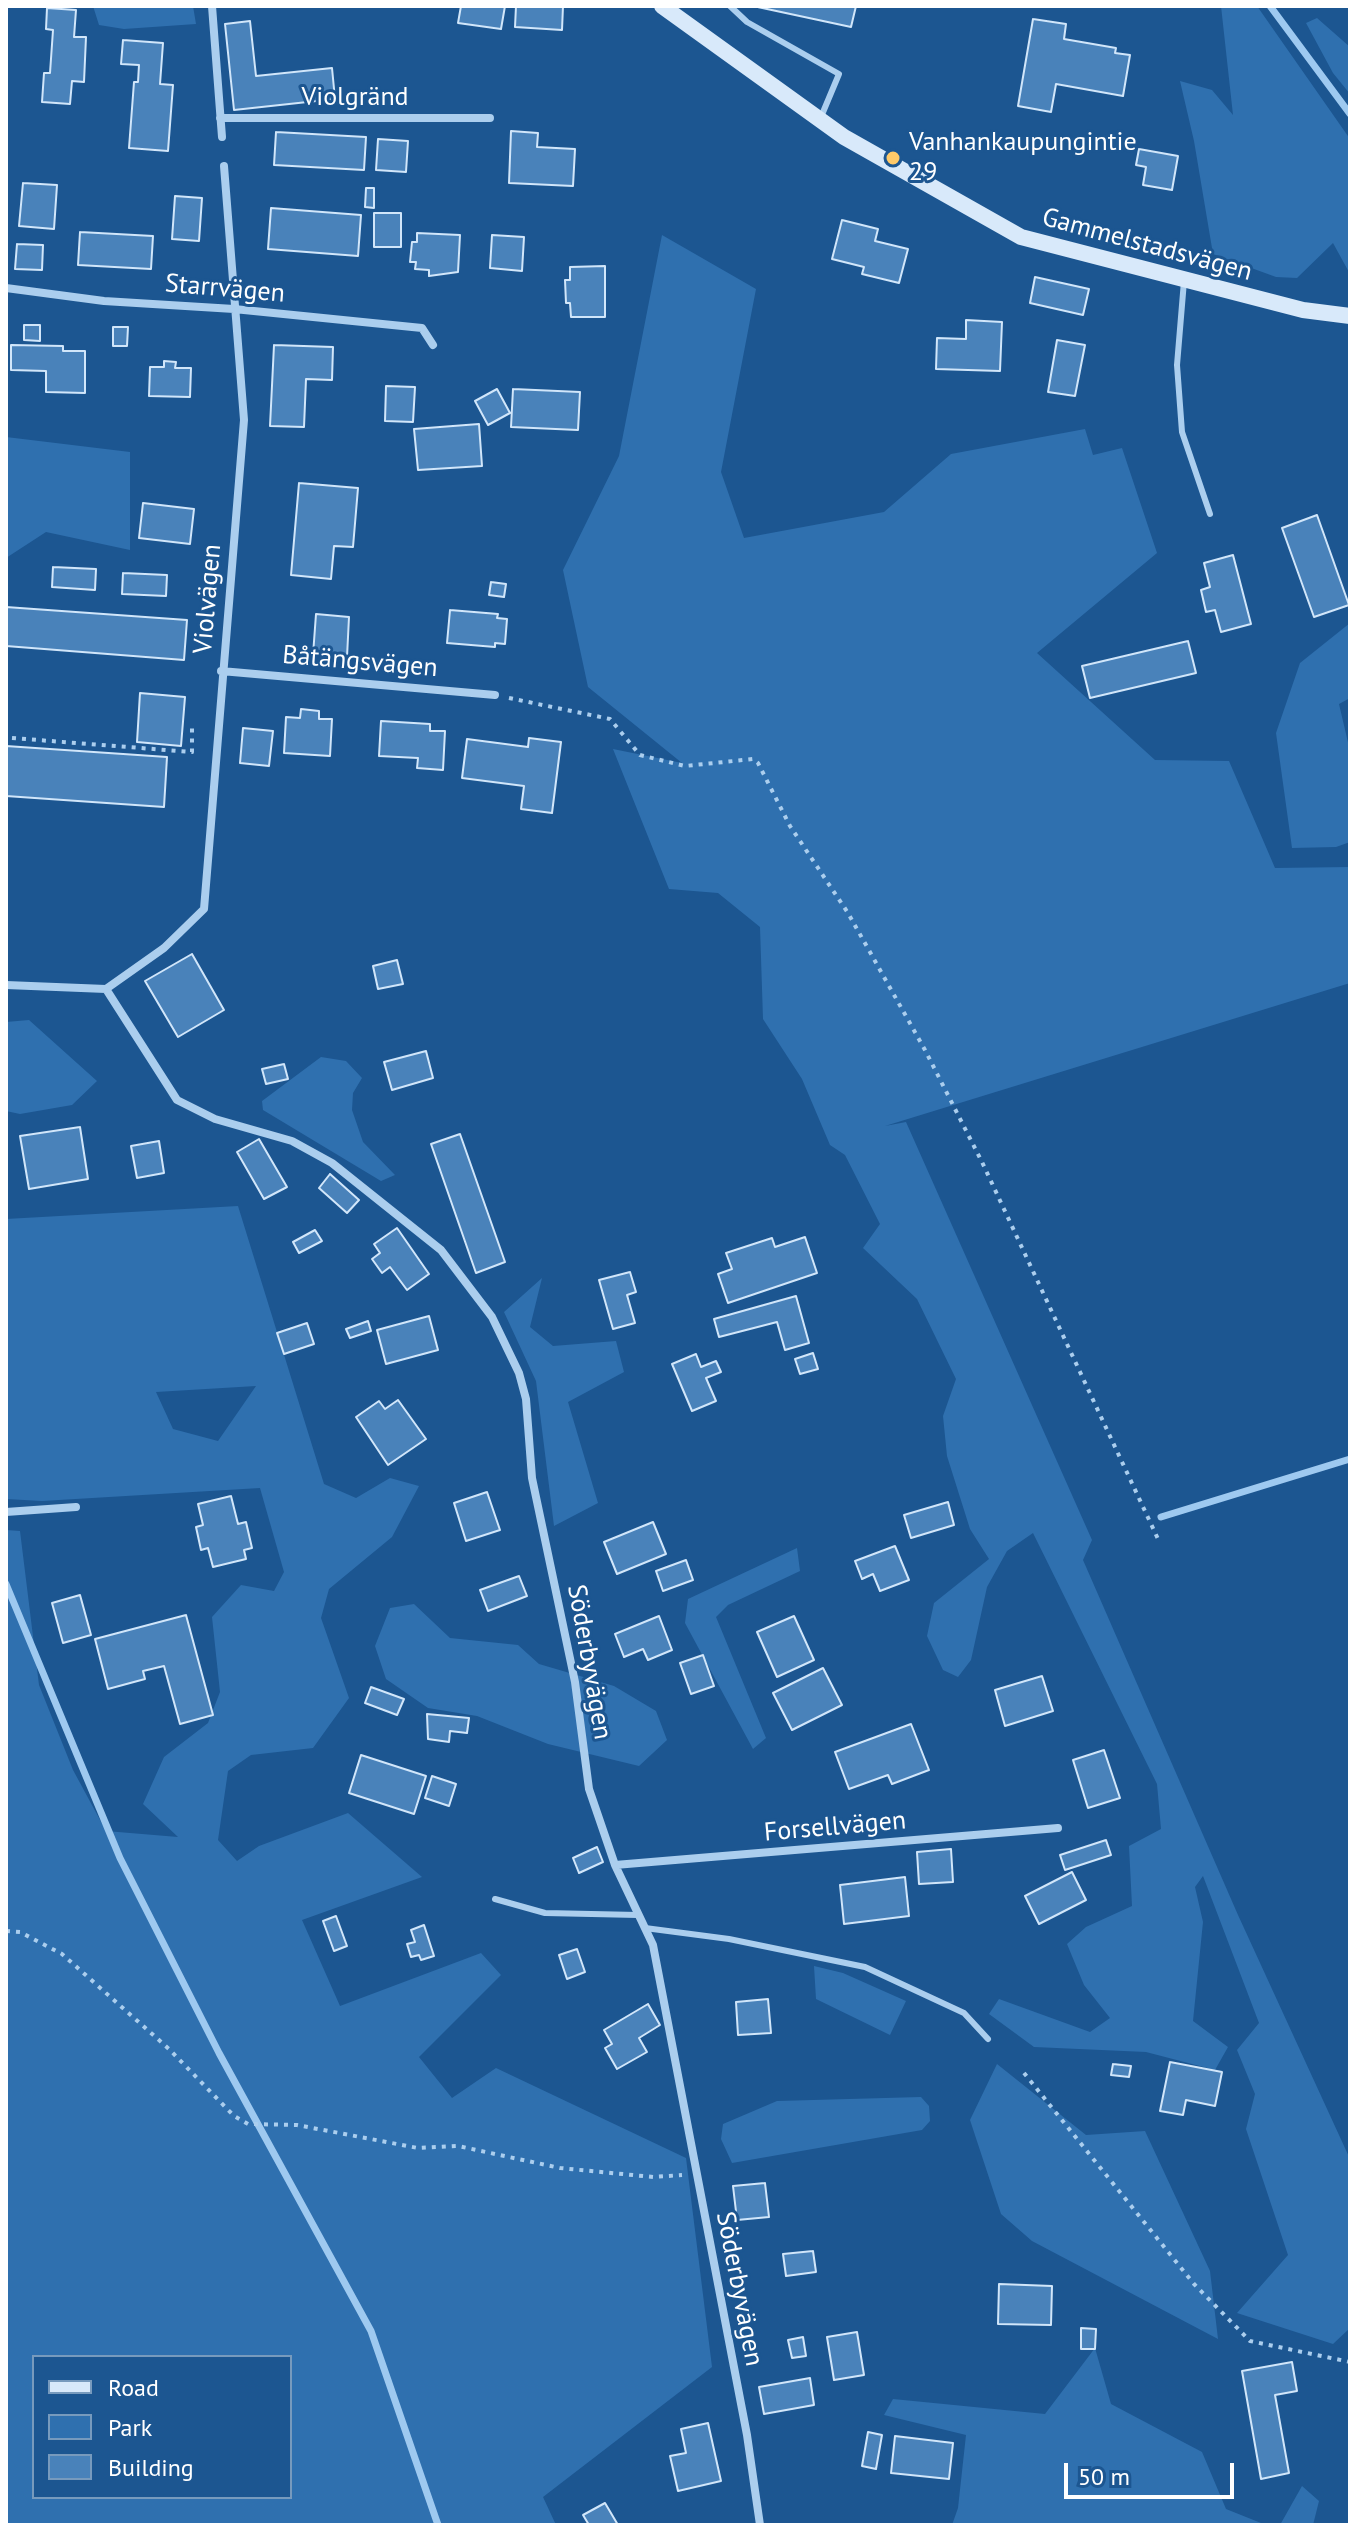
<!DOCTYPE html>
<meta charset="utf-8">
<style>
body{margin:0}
#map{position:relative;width:1356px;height:2531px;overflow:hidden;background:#1c5691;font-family:"PT Sans",sans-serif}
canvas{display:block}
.frame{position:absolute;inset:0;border:8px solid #fff;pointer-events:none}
.legend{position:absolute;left:32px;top:2355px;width:260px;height:144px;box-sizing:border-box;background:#1c5691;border:2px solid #779abd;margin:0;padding:10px 14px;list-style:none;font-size:24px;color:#fff}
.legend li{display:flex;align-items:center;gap:16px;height:40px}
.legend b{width:40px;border:2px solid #779abd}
.scale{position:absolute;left:1064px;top:2463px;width:170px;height:36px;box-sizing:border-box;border:4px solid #fff;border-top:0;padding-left:10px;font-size:24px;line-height:28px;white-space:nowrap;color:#fff;-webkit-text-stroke:6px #1c5691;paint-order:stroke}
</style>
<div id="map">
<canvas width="1356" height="2531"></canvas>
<div class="frame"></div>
<ul class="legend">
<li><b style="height:10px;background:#d8e9fa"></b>Road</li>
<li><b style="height:22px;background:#2f70af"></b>Park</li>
<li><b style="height:22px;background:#4982ba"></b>Building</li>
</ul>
<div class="scale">50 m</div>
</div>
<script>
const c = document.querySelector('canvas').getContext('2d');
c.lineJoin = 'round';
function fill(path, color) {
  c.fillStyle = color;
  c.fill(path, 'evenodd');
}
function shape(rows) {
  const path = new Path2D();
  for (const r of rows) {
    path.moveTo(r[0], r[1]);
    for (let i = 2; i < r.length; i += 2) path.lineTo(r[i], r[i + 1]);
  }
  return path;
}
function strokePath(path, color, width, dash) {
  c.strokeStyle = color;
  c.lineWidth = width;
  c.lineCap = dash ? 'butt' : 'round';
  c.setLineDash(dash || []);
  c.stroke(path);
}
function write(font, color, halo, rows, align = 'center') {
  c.font = font + ' "PT Sans",sans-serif';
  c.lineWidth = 6;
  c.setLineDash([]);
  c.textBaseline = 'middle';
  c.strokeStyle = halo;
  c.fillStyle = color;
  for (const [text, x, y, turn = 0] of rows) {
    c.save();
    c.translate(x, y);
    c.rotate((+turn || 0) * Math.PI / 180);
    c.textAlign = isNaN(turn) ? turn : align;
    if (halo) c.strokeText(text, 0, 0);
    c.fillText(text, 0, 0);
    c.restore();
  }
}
const green = shape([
 [93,6,193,6,196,24,124,29,99,25],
 [1221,6,1257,6,1350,139,1350,274,1333,243,1297,278,1276,277,1213,254,1194,141,1180,81,1212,90,1233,115],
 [1317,18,1350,47,1350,94,1333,73,1306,23],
 [662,235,756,289,721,472,744,538,884,512,951,454,1085,429,1093,455,1122,448,1157,553,1037,653,1155,760,1229,761,1275,868,1350,867,1350,983,885,1126,906,1122,1092,1540,1083,1560,1238,1915,1350,2159,1350,2328,1333,2344,1237,2313,1288,2255,1246,2129,1255,2094,1237,2050,1259,2023,1203,1876,1195,1887,1203,1922,1193,2021,1228,2047,1215,2070,1146,2052,1034,2047,989,2014,999,1999,1090,2032,1110,2018,1084,1985,1067,1944,1086,1927,1132,1906,1129,1846,1161,1829,1157,1784,1033,1533,1007,1551,987,1587,971,1660,958,1677,943,1670,927,1636,934,1603,989,1559,970,1529,947,1456,943,1416,956,1379,917,1299,863,1248,880,1224,845,1155,830,1145,802,1079,763,1019,760,927,718,893,669,889,613,749,682,763,588,687,563,570,619,456],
 [6,437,130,452,130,550,46,532,6,558],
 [1350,623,1350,698,1339,704,1350,751,1350,842,1336,847,1292,848,1276,733,1300,663],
 [29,1020,97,1081,72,1105,20,1114,6,1111,6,1022],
 [321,1057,346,1061,362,1078,353,1093,352,1110,363,1142,395,1175,381,1181,263,1110,262,1101],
 [238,1206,324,1484,356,1498,390,1478,419,1486,392,1537,329,1589,321,1618,349,1698,313,1748,251,1755,228,1771,218,1840,237,1861,259,1846,348,1813,422,1877,302,1920,340,2006,481,1953,501,1975,419,2057,452,2098,496,2068,686,2158,712,2367,543,2497,556,2525,6,2525,6,1530,20,1531,39,1685,73,1770,106,1831,178,1837,143,1804,164,1757,208,1723,220,1692,212,1617,241,1585,274,1591,284,1572,260,1488,42,1501,6,1499,6,1219],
 [256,1386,218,1441,173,1429,156,1392],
 [34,2357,290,2357,290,2497,34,2497],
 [542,1278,530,1327,553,1346,616,1341,624,1372,568,1402,598,1503,554,1526,536,1381,504,1312],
 [797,1548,800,1571,728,1605,716,1617,766,1738,753,1749,685,1623,688,1599],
 [414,1604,450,1638,518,1645,539,1664,614,1686,656,1711,667,1740,639,1766,548,1744,477,1716,428,1708,386,1679,375,1646,390,1608],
 [814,1966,843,1973,906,2001,890,2035,816,1999],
 [997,2064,1086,2135,1145,2131,1210,2271,1218,2339,1032,2241,1001,2214,970,2120],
 [921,2097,929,2106,930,2121,922,2130,732,2163,721,2139,723,2124,777,2101],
 [1095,2348,1111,2404,1202,2452,1226,2509,1266,2525,952,2525,958,2508,966,2435,884,2415,893,2399,1045,2414],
 [1302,2486,1319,2501,1313,2525,1280,2525]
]);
const stream = shape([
 [1270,6,1350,114],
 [1161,1517,1350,1459],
 [6,1584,120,1858,219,2053,371,2331,438,2525]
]);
const building = shape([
 [461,6,505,6,501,29,458,23,461,6],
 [516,6,563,6,562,30,515,27,516,6],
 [753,6,856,6,851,27,753,6],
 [47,8,76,10,74,37,86,37,84,82,72,81,70,104,42,102,44,73,50,73,53,30,46,29,47,8],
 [1033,19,1066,24,1064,39,1116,48,1115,53,1130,55,1123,96,1056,84,1051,112,1018,106,1033,19],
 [250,21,256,76,332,68,335,99,234,110,225,24,250,21],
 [123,40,163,43,160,84,173,85,168,151,129,148,134,82,138,82,139,65,121,64,123,40],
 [511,131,538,133,537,147,575,149,573,186,509,183,511,131],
 [276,132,366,137,364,170,274,165,276,132],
 [378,139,408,141,406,172,376,170,378,139],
 [1139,149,1178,156,1172,190,1143,185,1146,167,1136,165,1139,149],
 [23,183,57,185,54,229,19,226,23,183],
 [366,188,374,188,374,208,365,207,366,188],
 [175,196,202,198,199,241,172,239,175,196],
 [271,208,361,215,358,256,268,249,271,208],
 [374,213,401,213,401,247,374,247,374,213],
 [842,220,878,229,875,241,908,249,899,283,862,274,864,267,832,259,842,220],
 [80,232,153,236,151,269,78,265,80,232],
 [417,233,460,235,458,272,429,276,429,270,415,269,416,262,410,262,412,242,417,242,417,233],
 [492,235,524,237,522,271,490,268,492,235],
 [17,244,43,245,42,270,15,269,17,244],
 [605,266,605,317,571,317,570,303,566,303,565,280,570,280,570,267,605,266],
 [1035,277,1089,289,1083,315,1030,303,1035,277],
 [966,320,1002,322,1000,371,936,369,937,338,966,339,966,320],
 [24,325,40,325,40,341,24,340,24,325],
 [113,327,128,327,127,346,113,346,113,327],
 [1057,340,1085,345,1075,396,1048,392,1057,340],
 [11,345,63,346,63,351,85,351,85,393,46,392,46,371,11,370,11,345],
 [274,345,333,347,332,380,306,379,304,427,270,426,274,345],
 [164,361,176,362,175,368,191,368,190,397,149,396,150,367,164,367,164,361],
 [386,386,415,387,413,422,385,421,386,386],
 [497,389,510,413,488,425,475,401,497,389],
 [513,389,580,392,578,430,511,427,513,389],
 [479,424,482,466,418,470,414,429,479,424],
 [299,483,358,488,353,547,334,546,331,579,291,575,299,483],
 [143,503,194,509,190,544,139,538,143,503],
 [1317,515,1349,605,1314,617,1282,528,1317,515],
 [1233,555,1251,624,1221,632,1215,610,1206,612,1201,590,1210,587,1204,563,1233,555],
 [53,567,96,569,95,590,52,587,53,567],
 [123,573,167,575,166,596,122,594,123,573],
 [491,582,506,584,504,597,489,595,491,582],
 [6,607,187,620,184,660,6,646,6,607],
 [450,610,498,614,497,618,507,619,505,644,495,643,495,647,447,643,450,610],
 [316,614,349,617,347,657,313,655,316,614],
 [1188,641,1196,673,1090,698,1082,666,1188,641],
 [140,693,185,697,181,746,137,742,140,693],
 [301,709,319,711,319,719,332,719,330,756,284,753,286,717,300,718,301,709],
 [381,721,430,724,430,731,445,731,443,770,417,768,418,758,379,756,381,721],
 [243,728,273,731,269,766,240,763,243,728],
 [529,738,561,742,552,813,521,809,524,786,462,778,467,739,528,747,529,738],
 [6,746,167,757,164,807,6,796,6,746],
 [192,954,224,1010,178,1037,145,981,192,954],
 [397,960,403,984,378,989,373,966,397,960],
 [426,1051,433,1078,392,1090,384,1062,426,1051],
 [284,1064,288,1079,266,1084,262,1069,284,1064],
 [80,1127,88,1179,29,1189,20,1136,80,1127],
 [460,1134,505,1262,476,1273,431,1144,460,1134],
 [259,1139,287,1187,264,1199,237,1152,259,1139],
 [159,1141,164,1173,137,1178,131,1146,159,1141],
 [330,1174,359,1200,347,1213,319,1188,330,1174],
 [397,1228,429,1274,407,1290,390,1267,382,1273,372,1259,380,1253,374,1244,397,1228],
 [315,1230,322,1241,299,1253,293,1242,315,1230],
 [805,1237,817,1273,728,1303,718,1274,732,1269,726,1253,772,1238,775,1247,805,1237],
 [630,1272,636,1292,627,1295,635,1323,613,1329,599,1280,630,1272],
 [796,1296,809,1343,785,1350,777,1322,719,1337,714,1319,796,1296],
 [429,1316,438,1350,386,1364,377,1330,429,1316],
 [368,1321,371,1331,350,1338,346,1329,368,1321],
 [307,1323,314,1344,284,1354,277,1333,307,1323],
 [813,1353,818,1369,800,1374,795,1359,813,1353],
 [696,1354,701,1367,716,1361,721,1372,706,1378,716,1401,692,1411,672,1364,696,1354],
 [398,1400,426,1439,388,1465,356,1417,379,1401,385,1409,398,1400],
 [487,1492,500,1530,466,1541,454,1503,487,1492],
 [231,1496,238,1524,246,1522,252,1548,244,1550,246,1559,213,1567,208,1548,201,1550,196,1527,203,1525,198,1504,231,1496],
 [948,1502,954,1525,911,1538,904,1515,948,1502],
 [653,1522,666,1554,617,1574,604,1542,653,1522],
 [895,1546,909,1580,880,1591,873,1574,862,1579,855,1561,895,1546],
 [686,1560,693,1580,663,1591,656,1571,686,1560],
 [519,1576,527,1596,488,1611,480,1590,519,1576],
 [80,1595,91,1635,63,1643,52,1603,80,1595],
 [186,1615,213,1715,180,1724,164,1666,143,1671,145,1679,108,1689,95,1639,186,1615],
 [659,1616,672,1650,648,1660,643,1649,624,1657,615,1634,659,1616],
 [794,1616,814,1660,777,1677,757,1632,794,1616],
 [703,1655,714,1686,691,1694,680,1663,703,1655],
 [823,1668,842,1705,792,1730,773,1693,823,1668],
 [1042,1676,1053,1711,1005,1726,995,1690,1042,1676],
 [371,1687,404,1699,397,1715,365,1703,371,1687],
 [427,1714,469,1718,467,1733,450,1731,449,1742,428,1739,427,1714],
 [911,1724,929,1770,892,1784,888,1775,849,1789,835,1752,911,1724],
 [1104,1750,1120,1798,1088,1808,1073,1760,1104,1750],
 [361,1755,426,1776,414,1814,349,1793,361,1755],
 [432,1776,456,1784,449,1806,425,1798,432,1776],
 [1106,1840,1111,1855,1065,1870,1060,1855,1106,1840],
 [597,1847,603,1862,579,1873,573,1858,597,1847],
 [951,1849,953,1882,919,1884,917,1852,951,1849],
 [1072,1872,1086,1900,1039,1924,1025,1896,1072,1872],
 [905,1877,909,1916,844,1924,840,1885,905,1877],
 [336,1916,347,1946,334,1951,323,1921,336,1916],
 [424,1925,434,1956,421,1960,419,1955,411,1957,407,1944,415,1942,411,1930,424,1925],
 [577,1949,585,1972,567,1979,559,1955,577,1949],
 [768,1999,771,2033,738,2035,736,2002,768,1999],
 [648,2004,660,2025,639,2038,647,2052,617,2069,605,2048,612,2044,604,2030,648,2004],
 [1170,2062,1222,2072,1215,2106,1186,2100,1183,2115,1160,2111,1170,2062],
 [1113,2064,1131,2066,1129,2077,1111,2075,1113,2064],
 [765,2183,769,2217,737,2220,733,2186,765,2183],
 [813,2251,816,2272,786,2276,783,2254,813,2251],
 [999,2284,1052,2286,1051,2325,998,2324,999,2284],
 [1081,2328,1096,2329,1095,2349,1081,2349,1081,2328],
 [857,2332,864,2375,834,2380,827,2337,857,2332],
 [803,2337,806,2356,792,2358,788,2340,803,2337],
 [1292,2362,1297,2391,1275,2395,1289,2473,1261,2479,1242,2371,1292,2362],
 [810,2378,814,2405,764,2414,759,2387,810,2378],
 [708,2423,721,2481,678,2491,670,2456,686,2453,681,2429,708,2423],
 [868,2432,882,2435,876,2469,862,2466,868,2432],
 [895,2436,953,2443,949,2479,891,2473,895,2436],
 [605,2503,618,2525,589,2525,583,2515,605,2503]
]);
const path = shape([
 [509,698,610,719,640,755,685,766,753,759,758,763,790,826,848,913,925,1050,982,1162,1158,1539],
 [12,738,192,752,192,723],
 [6,1931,20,1932,62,1954,169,2049,234,2116,248,2124,297,2125,418,2148,458,2146,560,2168,653,2177,682,2175],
 [1024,2073,1194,2284,1250,2341,1350,2362]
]);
const lane = shape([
 [730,6,747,22,839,74,821,117],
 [1184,281,1177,365,1182,432,1210,514],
 [495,1899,545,1913,638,1915],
 [645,1928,729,1939,865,1967,964,2013,988,2039]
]);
const street = shape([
 [212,6,222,137],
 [220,118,490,118],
 [6,288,104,301,234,309,422,328,433,345],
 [221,671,495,695],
 [6,985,106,989],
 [106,989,177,1100,215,1119,292,1141,332,1163,441,1250,492,1317,519,1373,526,1399,532,1478,575,1682,589,1789,615,1865,653,1945,747,2435,760,2525],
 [106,989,164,948,204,909,244,420,224,166],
 [6,1512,76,1507],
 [615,1865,1058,1828]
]);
const secondary = shape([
 [662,6,844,137,1021,237,1303,310,1350,316]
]);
const markers = [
 [893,158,8,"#ffca69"]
];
const streetNames = [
 ["Violgränd",355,98],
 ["Gammelstadsvägen",1147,245,15],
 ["Starrvägen",225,289,5],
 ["Violvägen",208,599,-85],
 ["Båtängsvägen",360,662,5],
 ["Söderbyvägen",589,1662,80],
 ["Forsellvägen",835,1827,-5],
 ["Söderbyvägen",739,2289,79]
];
const poiNames = [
 ["Vanhankaupungintie",909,143],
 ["29",909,173]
];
fill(green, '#2f70af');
strokePath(stream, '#9ec9f0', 7);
fill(building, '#4982ba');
strokePath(building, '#d1e6fa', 2);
strokePath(path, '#abceee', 4, [4, 6]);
strokePath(lane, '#abceee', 6);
strokePath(street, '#abceee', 8);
strokePath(secondary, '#d8e9fa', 16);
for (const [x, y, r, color] of markers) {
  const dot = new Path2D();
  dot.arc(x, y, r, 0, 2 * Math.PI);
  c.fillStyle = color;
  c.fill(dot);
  strokePath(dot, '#1c5691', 3);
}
write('26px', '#fff', '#1c5691', streetNames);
write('26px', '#fff', '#1c5691', poiNames, 'left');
</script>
